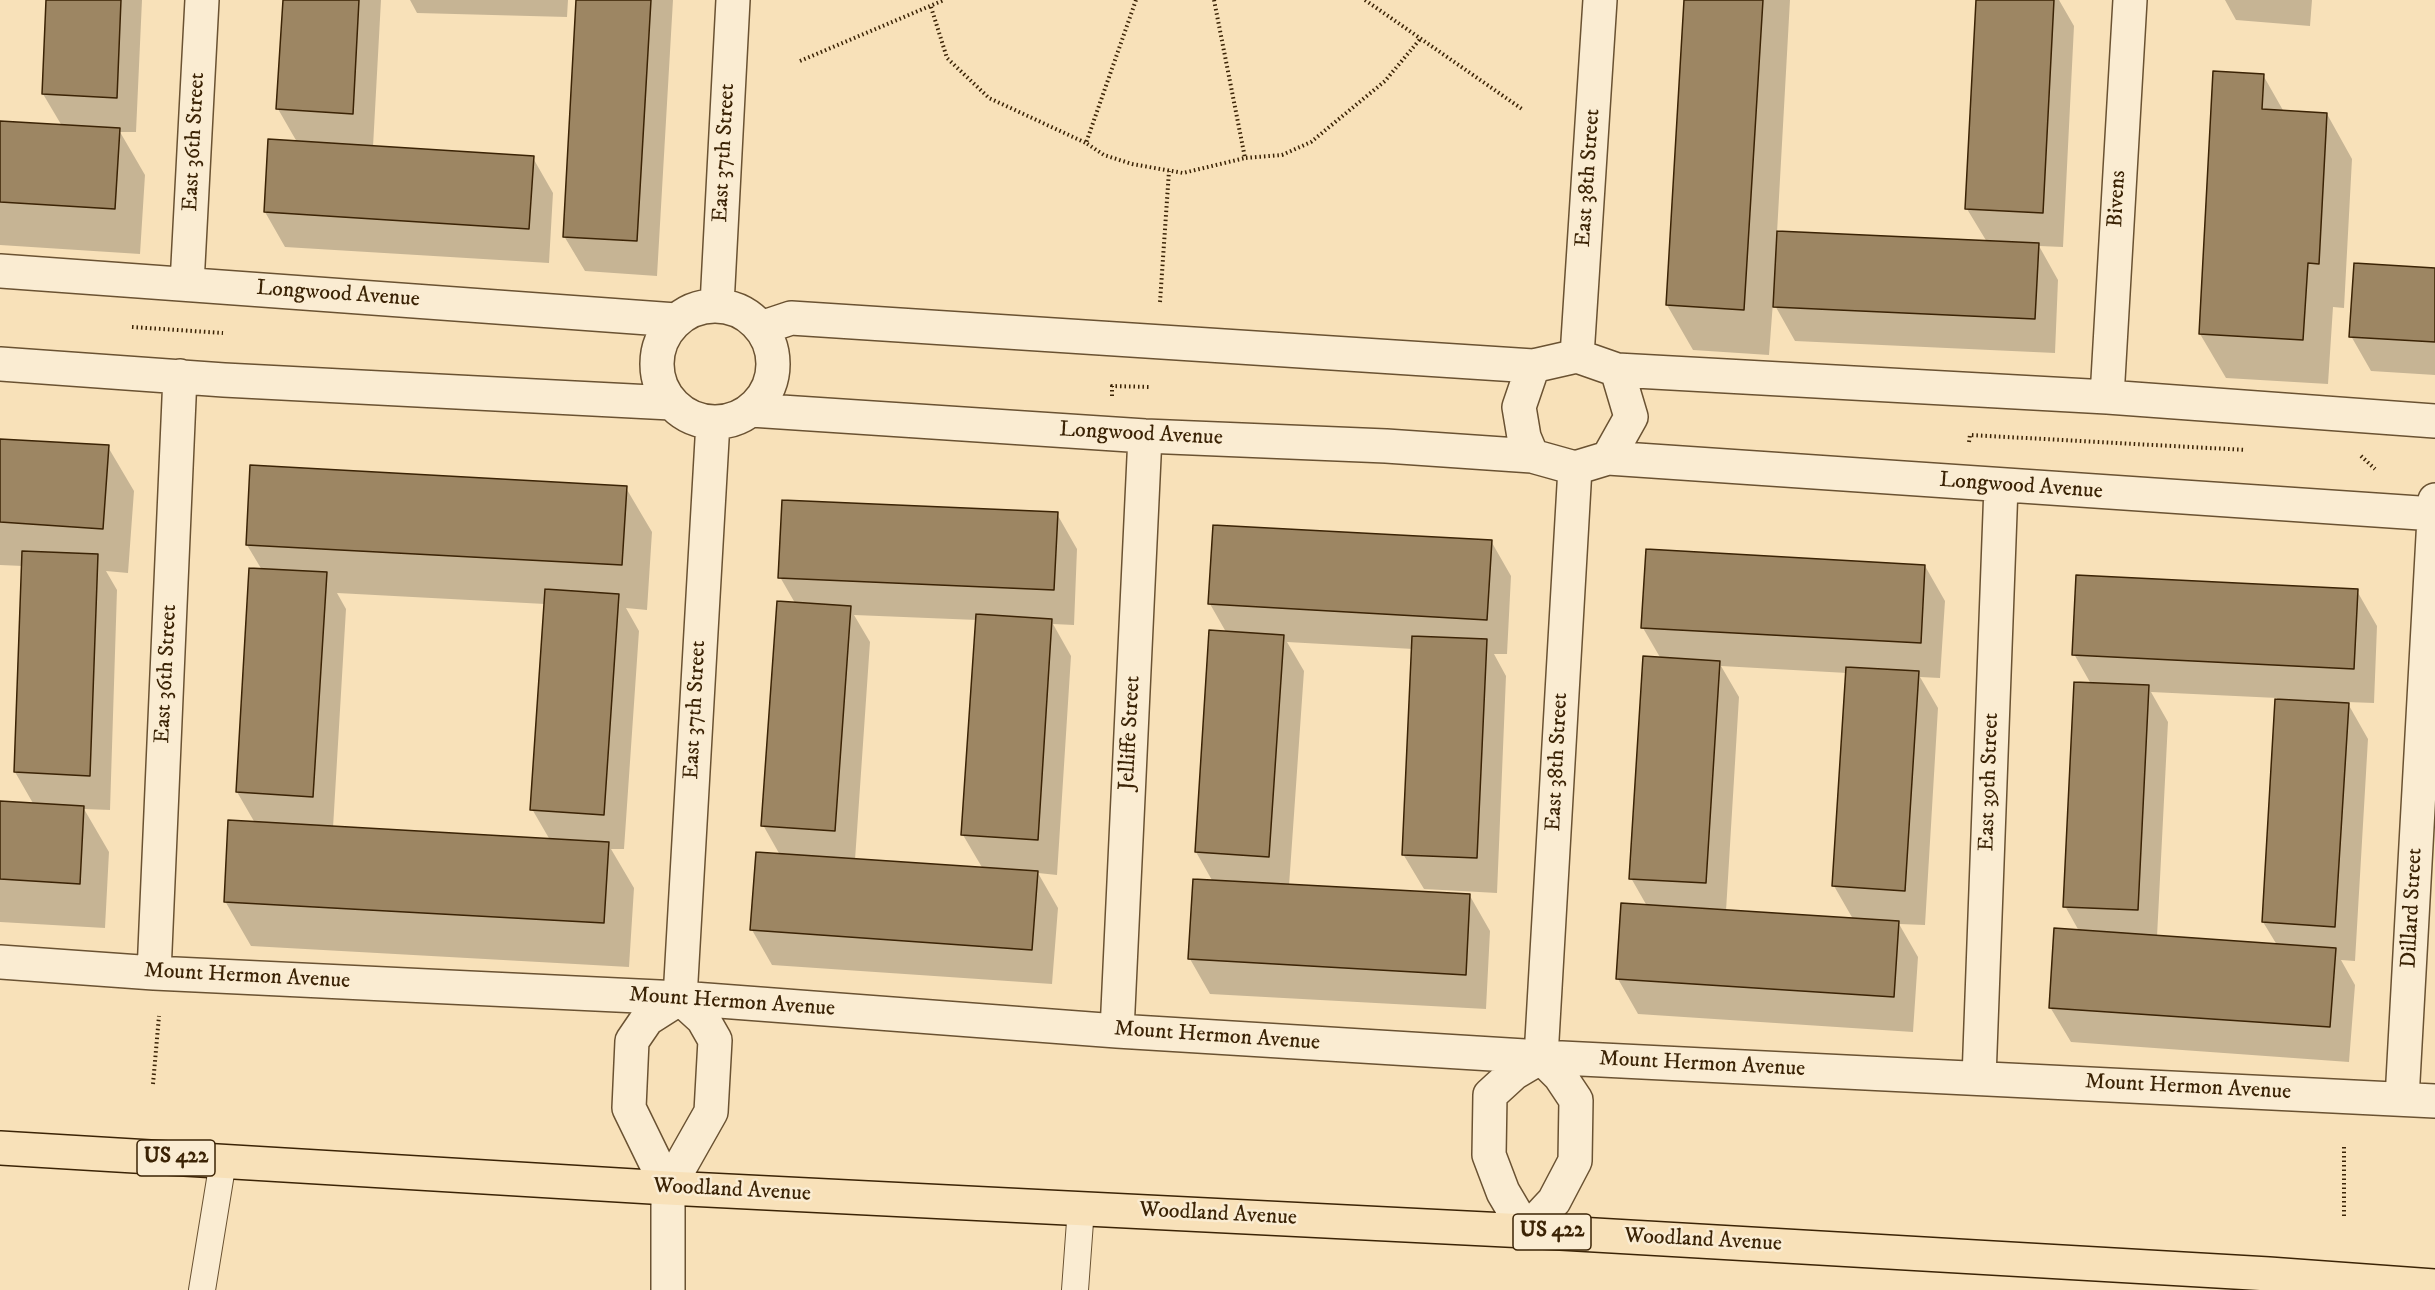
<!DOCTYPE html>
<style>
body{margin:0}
canvas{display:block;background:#f8e1b9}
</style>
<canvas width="2435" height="1290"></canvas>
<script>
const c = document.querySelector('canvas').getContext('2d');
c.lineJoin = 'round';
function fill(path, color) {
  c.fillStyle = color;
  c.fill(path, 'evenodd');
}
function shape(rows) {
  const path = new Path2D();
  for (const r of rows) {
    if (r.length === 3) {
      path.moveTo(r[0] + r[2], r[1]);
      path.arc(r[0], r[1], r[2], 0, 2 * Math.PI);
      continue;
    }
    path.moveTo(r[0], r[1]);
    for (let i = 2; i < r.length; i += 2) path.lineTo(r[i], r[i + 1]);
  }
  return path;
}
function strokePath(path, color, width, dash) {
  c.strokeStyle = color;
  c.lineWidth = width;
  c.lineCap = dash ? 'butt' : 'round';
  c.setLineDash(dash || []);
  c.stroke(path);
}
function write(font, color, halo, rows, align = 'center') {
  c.font = font + ' "IM FELL DW Pica",serif';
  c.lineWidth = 5;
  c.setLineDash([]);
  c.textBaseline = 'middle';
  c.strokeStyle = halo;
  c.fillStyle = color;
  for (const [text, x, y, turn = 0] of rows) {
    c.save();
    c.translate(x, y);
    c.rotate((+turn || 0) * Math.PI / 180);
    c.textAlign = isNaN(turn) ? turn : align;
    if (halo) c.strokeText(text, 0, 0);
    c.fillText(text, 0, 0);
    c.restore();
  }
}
const shadow = shape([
 [47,0,142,0,136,132,120,132,145,175,140,254,0,245,0,122,62,126,43,94],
 [284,0,381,0,373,147,533,158,553,193,549,263,285,247,265,212,297,142,278,109],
 [410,0,568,0,567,17,417,13],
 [578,0,673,0,657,276,585,271,564,236],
 [1686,0,1790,0,1777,233,1987,242,1967,209,1978,0,2059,0,2074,26,2063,247,2039,246,2058,280,2055,353,1795,341,1773,302,1769,355,1693,350,1667,305],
 [2225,0,2312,0,2310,26,2236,20],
 [2263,75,2284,112,2327,114,2352,159,2344,308,2333,307,2328,384,2226,378,2200,334],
 [2435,270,2435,375,2371,371,2351,336],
 [0,440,108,447,134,491,128,573,106,571,117,590,110,810,84,809,109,852,105,928,0,922,0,803,34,805,15,772,23,566,0,565],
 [626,488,652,532,647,610,626,608,639,631,624,849,611,849,634,888,629,967,251,946,225,901,255,823,237,792,251,569,262,570,247,545],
 [337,593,545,604,532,809,550,840,333,828,346,609],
 [1057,514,1077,549,1074,625,1053,624,1071,656,1057,875,1038,873,1058,908,1052,984,772,965,752,930,780,855,763,825,795,603,780,577],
 [854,615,977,620,963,835,983,869,855,860,870,642],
 [1491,541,1511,576,1507,654,1494,654,1506,676,1497,893,1424,889,1403,854,1413,649,1287,642,1304,671,1289,886,1470,896,1490,931,1486,1009,1210,994,1190,959,1213,882,1196,852,1226,632,1210,604],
 [1925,566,1945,601,1940,678,1920,677,1938,708,1925,925,1899,924,1918,957,1913,1032,1638,1014,1618,979,1647,906,1631,878,1661,659,1643,628],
 [1721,666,1847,673,1834,886,1853,919,1726,911,1739,697],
 [2357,591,2377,626,2374,703,2347,702,2368,739,2355,961,2341,960,2355,985,2349,1062,2071,1042,2050,1007,2079,931,2065,906,2091,684,2074,654],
 [2151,692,2277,698,2263,922,2277,945,2157,937,2168,722]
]);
const building = shape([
 [46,0,121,0,117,98,42,94,46,0],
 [283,0,359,0,353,114,276,109,283,0],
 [576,0,651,0,637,241,563,237,576,0],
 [1684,0,1763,0,1744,310,1666,305,1684,0],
 [1976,0,2054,0,2043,213,1965,209,1976,0],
 [2213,71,2264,74,2262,109,2327,113,2319,264,2308,263,2303,340,2199,334,2213,71],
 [0,121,120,128,115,209,0,202,0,121],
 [268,139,534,156,529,229,264,212,268,139],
 [1777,231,2039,243,2035,319,1773,307,1777,231],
 [2354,263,2435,268,2435,342,2349,337,2354,263],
 [0,439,109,445,103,529,0,522,0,439],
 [250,465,627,486,622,565,246,545,250,465],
 [782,500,1058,512,1054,590,778,578,782,500],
 [1213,525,1492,540,1487,620,1208,604,1213,525],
 [1646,549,1925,565,1921,643,1641,628,1646,549],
 [22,551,98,554,90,776,14,772,22,551],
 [249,568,327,572,313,797,236,792,249,568],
 [2076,575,2358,589,2354,669,2072,655,2076,575],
 [545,589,619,594,604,815,530,810,545,589],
 [777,601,851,606,835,831,761,826,777,601],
 [976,614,1052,619,1038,840,961,835,976,614],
 [1209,630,1284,635,1269,857,1195,852,1209,630],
 [1412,636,1487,639,1477,858,1402,855,1412,636],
 [1643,656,1720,661,1706,883,1629,879,1643,656],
 [1846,667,1919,671,1905,891,1832,886,1846,667],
 [2074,682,2149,685,2138,910,2063,907,2074,682],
 [2275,699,2349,703,2335,927,2262,922,2275,699],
 [0,801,84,806,80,884,0,879,0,801],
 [228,820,609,842,604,923,224,902,228,820],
 [756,852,1038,871,1032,950,750,930,756,852],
 [1193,879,1470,894,1466,975,1188,959,1193,879],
 [1621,903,1899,921,1894,997,1616,979,1621,903],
 [2054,928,2336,948,2330,1027,2049,1008,2054,928]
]);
const path = shape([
 [1136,0,1086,143,1104,155,1132,164,1183,173,1245,158],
 [1214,0,1245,158,1282,155,1311,142,1385,81,1421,38],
 [1365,0,1522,109],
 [931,7,947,58,989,98,1086,143],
 [800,61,944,0],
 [1160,302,1169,171],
 [132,327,223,333],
 [1112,396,1112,386,1149,387],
 [1969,442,1970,435,2246,450],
 [2361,456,2375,469],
 [153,1084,159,1016],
 [2344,1216,2344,1144]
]);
const lane = shape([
 [202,1290,223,1161],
 [1075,1290,1081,1208]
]);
const street = shape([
 [0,271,676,320],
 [187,284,202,0],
 [717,305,733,0],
 [715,364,58],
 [761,328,791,318,1533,366],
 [1577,356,1600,0],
 [1577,356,1617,370,1631,417,1608,458,1575,468,1532,456,1524,437,1519,407,1533,366,1577,356],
 [0,364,224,380,671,403],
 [1617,370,2107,397,2435,421],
 [2107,397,2130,0],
 [751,410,1145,436,1386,446,1532,456],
 [1608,458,2435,514],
 [0,962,154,973,680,998,1117,1031,1541,1057,2435,1101],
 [154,973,180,376],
 [680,998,713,422],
 [1117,1031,1145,436],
 [1541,1057,1514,1073,1490,1095,1489,1155,1503,1192,1526,1231,1554,1201,1575,1161,1576,1100,1560,1076,1541,1057,1575,468],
 [1979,1078,2001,486],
 [2402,1099,2435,500],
 [668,1188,711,1112,715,1040,703,1019,680,998],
 [668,1290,668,1188,629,1108,632,1041,647,1019,680,998]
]);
const primary = shape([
 [0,1148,668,1188,1526,1231,2269,1274,2435,1286]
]);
const shields = [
 [176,1158,78],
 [1552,1232,78]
];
const shieldNames = [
 ["US 422",176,1158],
 ["US 422",1552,1232]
];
const streetNames = [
 ["East 36th Street",195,142,-87],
 ["East 37th Street",725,153,-87],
 ["East 38th Street",1589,178,-86],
 ["Bivens",2118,199,-87],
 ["Longwood Avenue",338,295,4],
 ["Longwood Avenue",1141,435,3],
 ["Longwood Avenue",2021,487,4],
 ["East 36th Street",167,674,-87],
 ["East 37th Street",696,710,-87],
 ["Jelliffe Street",1131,733,-87],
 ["East 38th Street",1558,762,-87],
 ["East 39th Street",1990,782,-88],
 ["Dillard Street",2413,908,-87],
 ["Mount Hermon Avenue",247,977,3],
 ["Mount Hermon Avenue",732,1003,4],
 ["Mount Hermon Avenue",1217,1037,4],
 ["Mount Hermon Avenue",1702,1065,3],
 ["Mount Hermon Avenue",2188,1088,3],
 ["Woodland Avenue",732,1191,3],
 ["Woodland Avenue",1218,1215,3],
 ["Woodland Avenue",1703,1241,3]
];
fill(shadow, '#0003');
fill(building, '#9d8663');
strokePath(building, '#3b2305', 1.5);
strokePath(lane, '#6a5232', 28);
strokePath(street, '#6a5232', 36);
strokePath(primary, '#3b2305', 36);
strokePath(path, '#3b2305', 4, [1.5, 3]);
strokePath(lane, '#faecd2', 26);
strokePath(street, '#faecd2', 33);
strokePath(primary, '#f8e1b9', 33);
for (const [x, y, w] of shields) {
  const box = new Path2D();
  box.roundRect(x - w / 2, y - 18, w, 36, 4.5);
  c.fillStyle = '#faecd2';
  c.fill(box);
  strokePath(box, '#3b2305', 1.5);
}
write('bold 21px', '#3b2305', null, shieldNames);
write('22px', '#3b2305', '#faecd2', streetNames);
</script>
